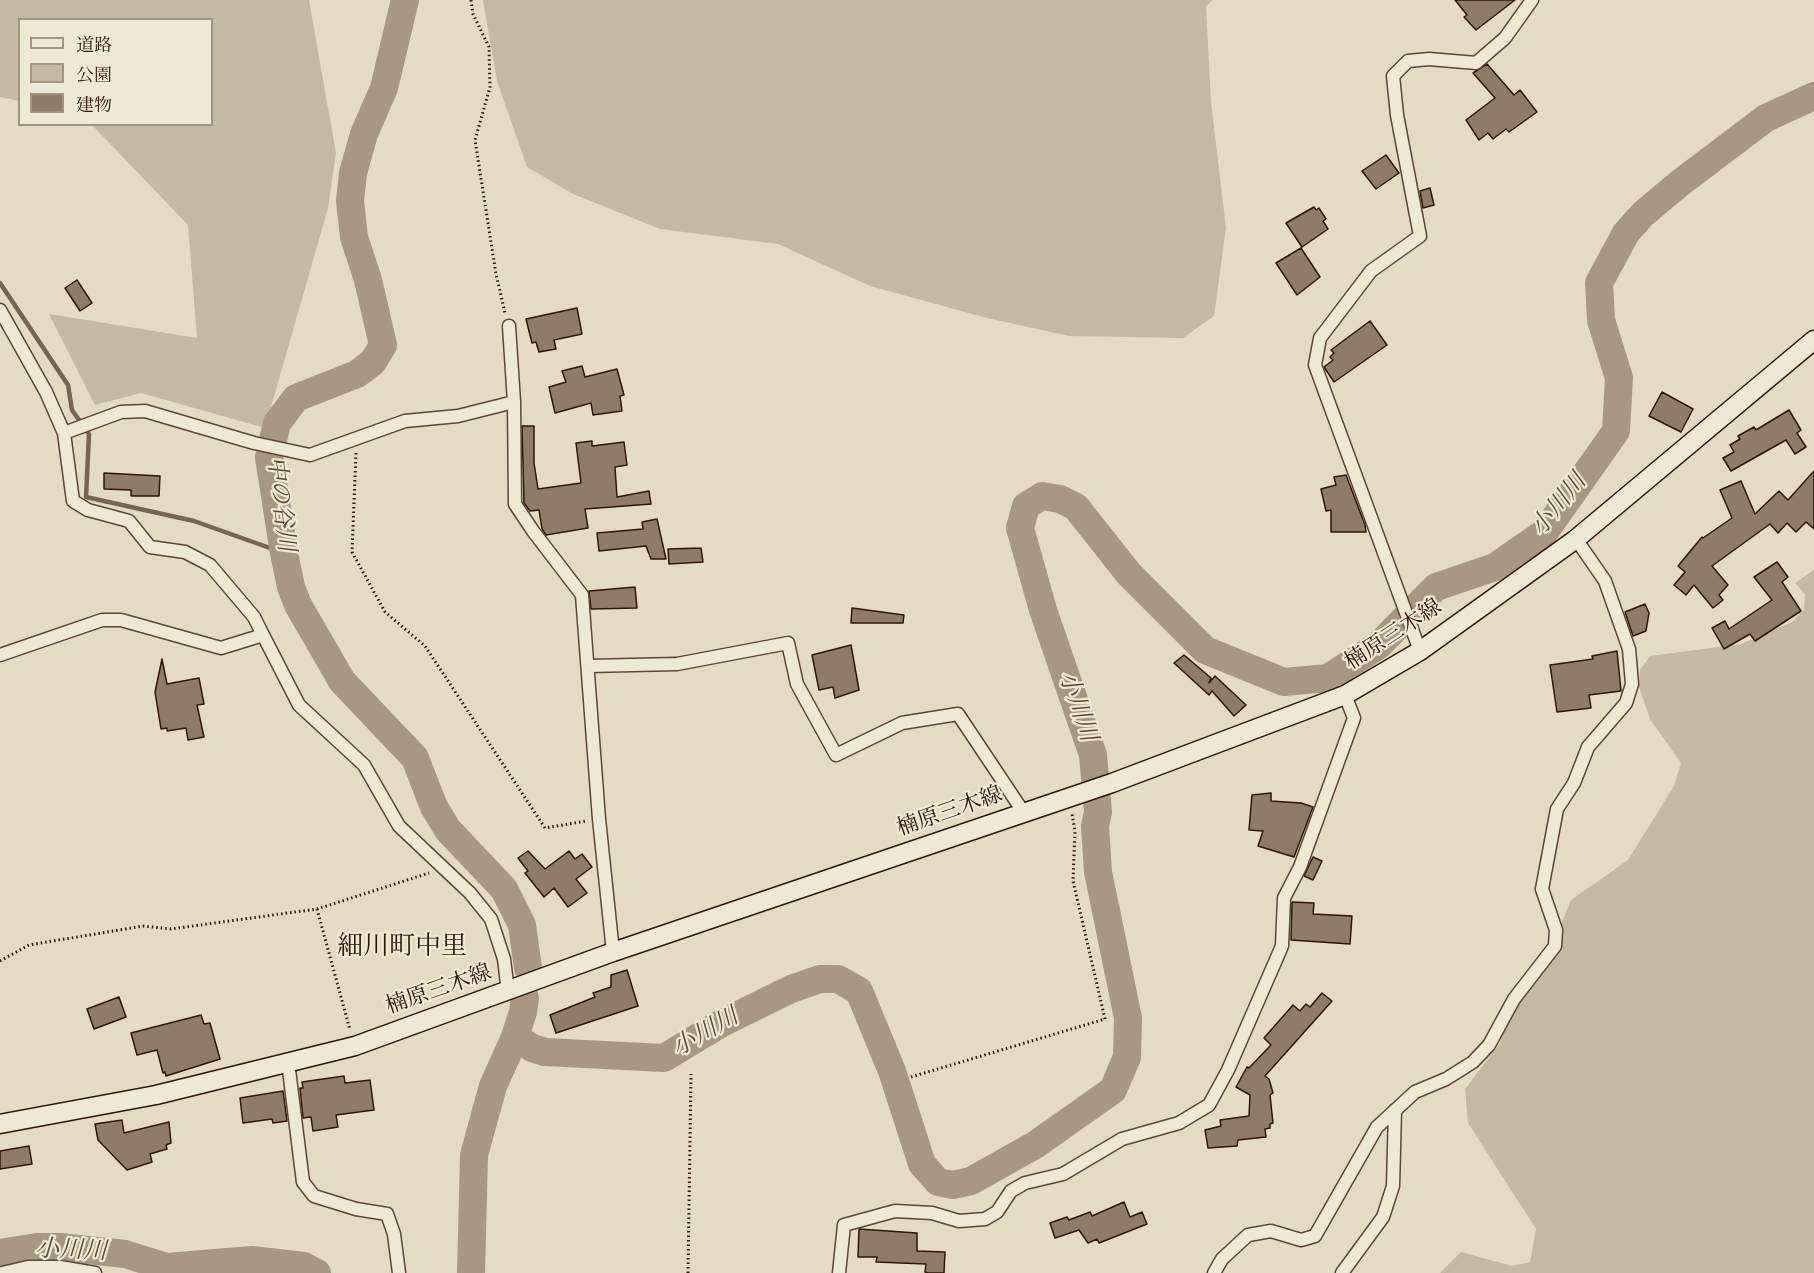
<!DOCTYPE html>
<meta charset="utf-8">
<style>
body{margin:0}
#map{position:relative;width:1814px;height:1273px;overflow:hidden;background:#e5dbc2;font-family:"IM FELL DW Pica","Noto Serif JP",serif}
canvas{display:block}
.legend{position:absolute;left:18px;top:18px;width:195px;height:108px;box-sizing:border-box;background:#eee8d7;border:2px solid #a29483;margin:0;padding:8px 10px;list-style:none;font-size:18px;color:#311505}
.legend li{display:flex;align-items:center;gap:12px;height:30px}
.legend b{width:30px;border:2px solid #a29483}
</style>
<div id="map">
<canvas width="1814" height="1273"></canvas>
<ul class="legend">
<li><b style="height:8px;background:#eee8d7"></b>道路</li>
<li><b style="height:16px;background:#c6b9a2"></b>公園</li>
<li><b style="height:16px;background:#8f7c67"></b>建物</li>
</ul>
</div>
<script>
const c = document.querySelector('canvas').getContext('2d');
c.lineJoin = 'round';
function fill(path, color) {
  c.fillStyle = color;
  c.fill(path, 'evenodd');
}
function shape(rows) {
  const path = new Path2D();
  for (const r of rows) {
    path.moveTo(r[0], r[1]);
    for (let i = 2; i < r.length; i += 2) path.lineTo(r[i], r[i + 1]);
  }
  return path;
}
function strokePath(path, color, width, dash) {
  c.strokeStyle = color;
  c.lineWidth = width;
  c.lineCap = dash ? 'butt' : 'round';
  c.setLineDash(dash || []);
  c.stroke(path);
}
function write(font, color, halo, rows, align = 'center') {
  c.font = font + ' "IM FELL DW Pica","Noto Serif JP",serif';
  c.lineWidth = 4.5;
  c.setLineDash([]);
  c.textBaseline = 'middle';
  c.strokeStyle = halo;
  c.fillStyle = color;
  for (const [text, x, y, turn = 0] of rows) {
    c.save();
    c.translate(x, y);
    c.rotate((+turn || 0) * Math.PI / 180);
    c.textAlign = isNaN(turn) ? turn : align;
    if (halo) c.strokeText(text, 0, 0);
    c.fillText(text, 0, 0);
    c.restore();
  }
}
const green = shape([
 [0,0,309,0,336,153,328,208,265,428,141,393,95,405,49,314,197,338,188,225,92,125,212,124,212,20,20,20,19,101,0,97],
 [483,0,1213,0,1206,6,1211,102,1226,228,1214,316,1183,338,1069,336,987,318,870,286,778,244,660,229,573,194,527,167,497,81],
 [1814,570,1814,1273,1440,1273,1461,1252,1512,1266,1530,1262,1536,1229,1468,1123,1465,1089,1500,1043,1509,1010,1551,949,1571,900,1628,860,1674,786,1681,763,1650,719,1639,687,1640,670,1650,656,1741,644,1792,622,1804,610,1805,594,1795,583]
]);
const stream = shape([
 [0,283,68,385,72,410,89,434,86,497,194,521,284,553]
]);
const river = shape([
 [405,0,384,88,364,134,353,173,350,201,354,237,368,280,383,345,373,362,357,374,296,398,277,423,269,457,284,553,291,587,298,605,342,681,415,758,434,807,448,830,504,889,522,925,528,968],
 [515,1037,523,1012,525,998],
 [0,1253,37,1247,60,1247,125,1254,167,1267,252,1260,304,1266,317,1273],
 [471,1273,474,1155,493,1086,515,1037,532,1048,545,1052,664,1058,720,1024,791,989,820,979,838,979,859,991,892,1071,922,1164,938,1182,953,1185,971,1181,1035,1145,1113,1090,1127,1057,1128,1018,1098,872,1095,826,1098,812,1093,755,1043,610,1020,528,1026,506,1042,496,1060,499,1076,507,1129,574,1205,650,1284,682,1328,678,1379,645,1436,587,1495,567,1544,533,1616,431,1619,378,1601,320,1599,283,1626,233,1643,214,1680,183,1766,118,1814,96]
]);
const building = shape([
 [1455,0,1515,0,1476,30,1464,17,1467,15,1455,0],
 [1487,64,1514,95,1520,90,1537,112,1509,132,1506,129,1493,139,1488,133,1479,140,1466,120,1495,98,1473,73,1487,64],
 [1386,155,1399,173,1376,189,1362,171,1386,155],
 [1430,188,1434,205,1423,208,1420,191,1430,188],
 [1314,207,1316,210,1319,208,1326,219,1323,221,1328,229,1302,247,1286,223,1314,207],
 [1301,248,1320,277,1297,295,1276,263,1301,248],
 [77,280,92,303,80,311,65,288,77,280],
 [577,308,582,334,554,340,556,349,539,352,536,342,532,343,526,319,577,308],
 [1370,321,1387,345,1334,382,1324,367,1333,360,1330,357,1334,353,1331,350,1370,321],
 [582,366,585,377,617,369,624,395,620,396,622,411,593,415,591,403,555,413,549,387,566,382,562,371,582,366],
 [1662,392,1693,409,1681,432,1649,416,1662,392],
 [1789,410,1801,430,1797,433,1806,447,1795,454,1786,440,1731,471,1723,458,1734,452,1730,445,1740,439,1738,436,1754,427,1756,430,1789,410],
 [522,426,534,426,534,463,538,489,581,483,576,443,592,441,592,446,624,442,627,465,615,467,617,497,649,491,651,504,585,509,588,528,546,535,542,529,539,510,530,511,524,503,522,426],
 [1814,471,1814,529,1806,522,1796,532,1787,523,1778,533,1770,524,1712,566,1728,585,1719,595,1723,600,1713,608,1694,585,1686,595,1674,585,1685,572,1678,566,1702,537,1703,538,1732,518,1720,490,1741,481,1755,514,1779,491,1788,500,1814,471],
 [104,473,160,476,159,496,131,496,131,490,104,489,104,473],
 [1346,475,1365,525,1366,532,1331,532,1331,510,1326,511,1321,489,1336,485,1334,477,1346,475],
 [657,519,666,559,651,559,646,546,599,551,597,533,643,529,642,522,657,519],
 [701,548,703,562,669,564,668,549,701,548],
 [1777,562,1788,577,1782,582,1801,611,1755,641,1750,634,1724,649,1712,628,1725,621,1729,629,1772,600,1754,577,1777,562],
 [635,587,637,608,591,609,589,591,635,587],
 [1645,604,1649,613,1646,631,1633,636,1625,612,1645,604],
 [852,608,904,615,903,623,851,623,852,608],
 [851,645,859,690,835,698,833,687,819,690,812,655,851,645],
 [1617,651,1621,691,1589,695,1591,708,1557,712,1550,665,1593,659,1592,656,1617,651],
 [1184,655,1211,678,1209,683,1215,676,1246,705,1234,716,1212,691,1209,695,1174,663,1184,655],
 [162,659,167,684,199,678,204,704,197,705,204,737,188,740,186,728,167,731,167,728,161,729,155,692,162,659],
 [1271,793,1271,801,1301,803,1313,807,1294,857,1258,846,1263,831,1249,830,1252,795,1271,793],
 [528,851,545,869,569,851,575,859,582,854,592,867,576,879,587,893,568,907,554,888,544,897,525,873,528,871,518,858,528,851],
 [1313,857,1322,861,1313,880,1304,876,1313,857],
 [1292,902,1314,903,1313,914,1352,916,1350,944,1291,940,1292,902],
 [627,970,638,1006,556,1033,550,1015,595,997,593,993,611,987,611,975,627,970],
 [1322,993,1332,1001,1265,1076,1269,1079,1273,1093,1270,1095,1273,1123,1270,1124,1270,1128,1265,1129,1266,1137,1238,1140,1237,1146,1208,1148,1205,1130,1221,1126,1220,1120,1249,1116,1250,1095,1236,1087,1247,1067,1249,1068,1271,1045,1264,1038,1293,1005,1300,1011,1306,1004,1310,1007,1322,993],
 [119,997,126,1017,94,1029,87,1009,119,997],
 [201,1015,204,1024,210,1023,220,1059,166,1076,165,1072,163,1073,157,1050,137,1055,131,1033,201,1015],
 [344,1076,345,1083,370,1080,374,1110,336,1115,338,1127,313,1131,311,1117,303,1118,300,1088,303,1088,302,1082,344,1076],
 [283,1091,287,1121,273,1123,272,1119,243,1123,240,1098,283,1091],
 [122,1120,124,1133,169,1122,171,1143,166,1145,167,1149,150,1154,152,1162,127,1170,98,1140,95,1124,122,1120],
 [29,1146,32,1164,0,1169,0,1151,29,1146],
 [1124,1202,1130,1217,1142,1212,1147,1224,1099,1243,1097,1239,1088,1243,1079,1230,1055,1238,1050,1223,1067,1217,1069,1220,1090,1212,1092,1216,1124,1202],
 [859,1229,917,1233,917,1251,945,1252,944,1273,928,1273,925,1272,926,1264,876,1262,877,1257,858,1257,859,1229]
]);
const path = shape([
 [471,0,473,14,489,47,490,87,475,140,496,274,505,313],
 [356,453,352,552,385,612,425,646,545,828,586,821],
 [317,909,350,1030],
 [0,961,29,945,143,926,171,929,317,909,429,873],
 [911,1077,1105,1019,1073,881,1075,831,1072,814],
 [688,1273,691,1074]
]);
const minor = shape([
 [0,310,46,392,64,433,73,501,88,510,129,521,150,547,185,552,210,565,254,617,263,635],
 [509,326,514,402,515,504,533,531,582,595,599,819,613,952],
 [64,433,121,412,145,411,254,443,310,455,405,421,458,416,514,402],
 [1420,651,1315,365,1320,338,1371,271,1420,236,1397,115,1393,76,1408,61,1429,59,1476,63,1505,38,1532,0],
 [0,655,102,620,121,620,221,648,263,635,299,705,364,765,399,826,470,893,491,919,504,959,508,992],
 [588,666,677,664,788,643,797,684,836,755,902,723,958,714,1024,813],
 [288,1062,303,1182,314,1196,356,1209,387,1214,394,1234,399,1273],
 [2,1273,28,1267,60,1267,95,1273],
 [839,1273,844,1225,895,1211,932,1213,959,1221,985,1219,997,1212,1011,1191,1025,1183,1063,1174,1122,1139,1179,1123,1209,1105,1228,1070,1282,946,1284,898,1300,867,1354,718,1345,695],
 [1214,1273,1222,1259,1248,1235,1271,1231,1301,1240,1315,1236,1377,1127,1415,1092,1446,1079,1473,1062,1489,1045,1514,999,1555,946,1556,930,1542,889,1557,809,1574,783,1588,747,1626,703,1632,684,1629,649,1605,581,1576,539],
 [1342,1273,1383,1217,1393,1186,1395,1110]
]);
const secondary = shape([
 [0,1124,156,1095,355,1046,613,952,1112,783,1345,695,1420,651,1576,539,1814,340]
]);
const streetNames = [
 ["楠原三木線",1394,636,-33],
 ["楠原三木線",950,813,-19],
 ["楠原三木線",439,991,-19]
];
const waterNames = [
 ["中の谷川",279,504,83],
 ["小川川",1560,506,-51],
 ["小川川",1076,707,71],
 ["小川川",706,1034,-30],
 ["小川川",71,1252,2]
];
const quarterNames = [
 ["細川町中里",402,949]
];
fill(green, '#c6b9a2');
strokePath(stream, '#786450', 4.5);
strokePath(river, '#a89882', 28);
fill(building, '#8f7c67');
strokePath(building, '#311505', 1.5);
strokePath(minor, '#5e4634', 15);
strokePath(secondary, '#311505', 21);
strokePath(path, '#311505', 3, [1.5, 3]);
strokePath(minor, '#eee8d7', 12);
strokePath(secondary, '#eee8d7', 18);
write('22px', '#311505', '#eee8d7', streetNames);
write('italic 24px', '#614937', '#eee8d7', waterNames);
write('26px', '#311505', '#eee8d7', quarterNames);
</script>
